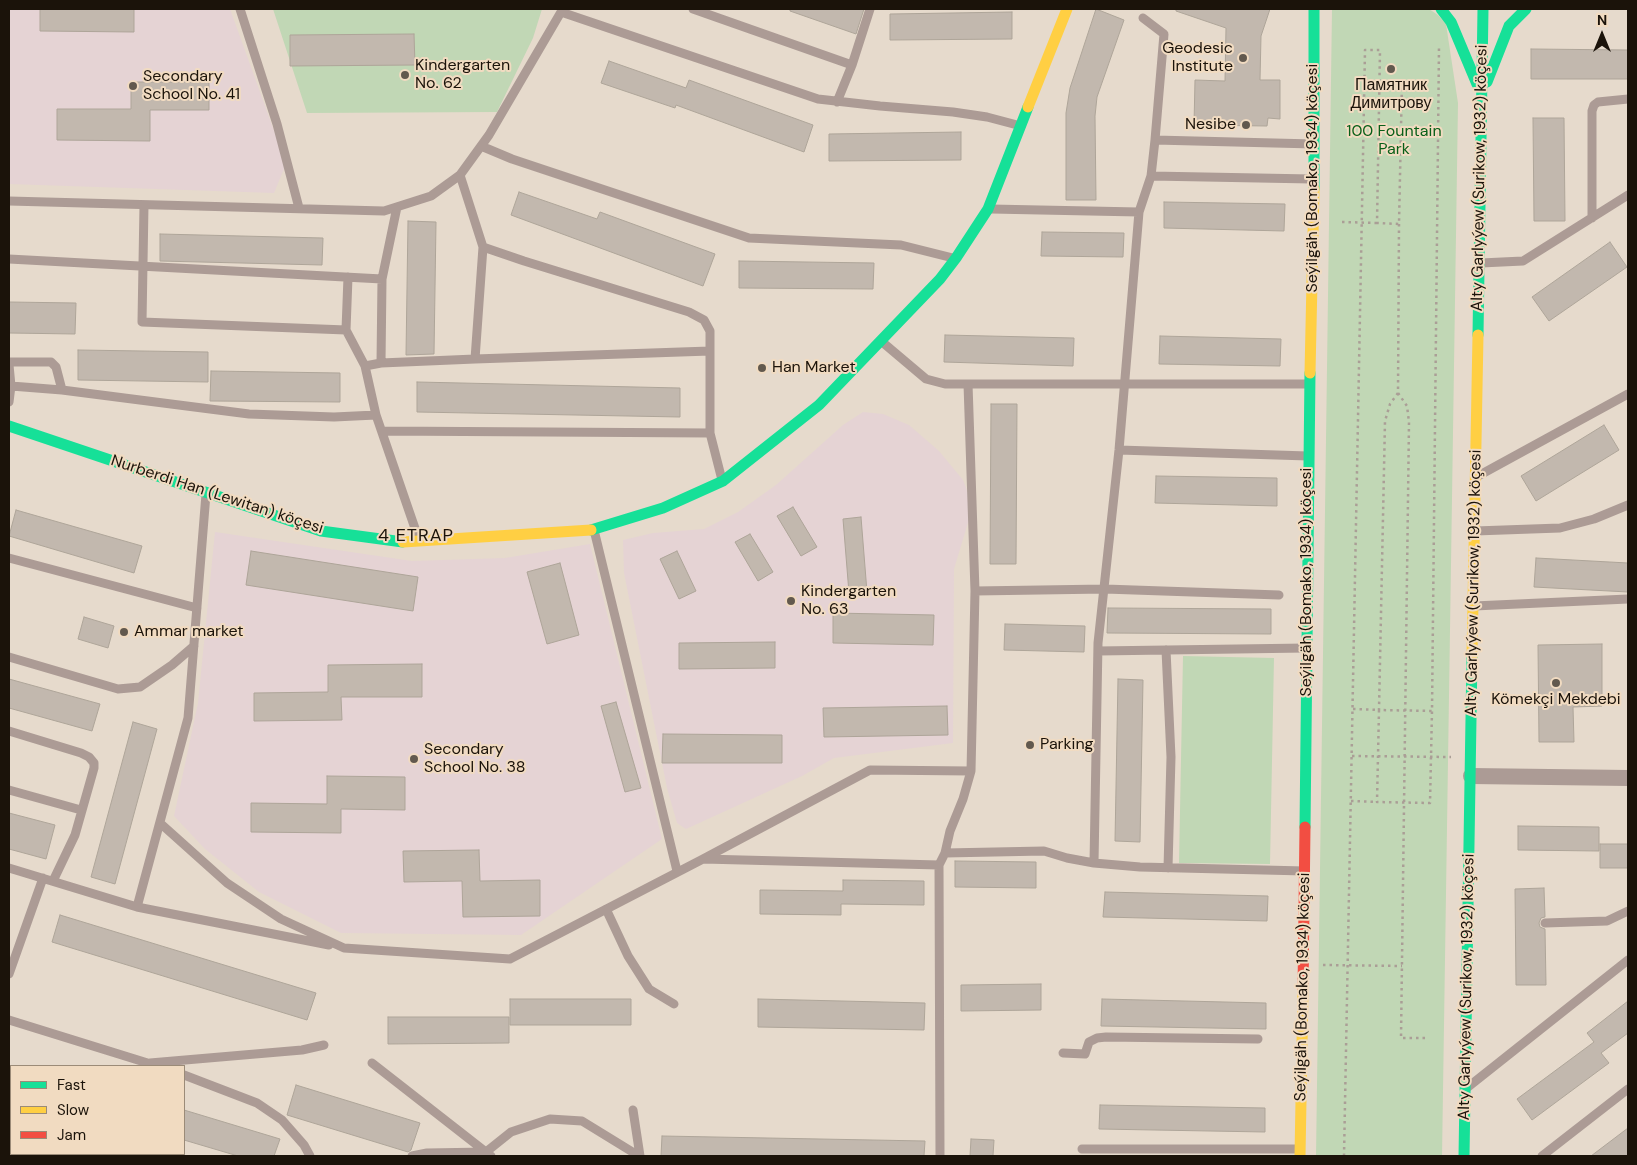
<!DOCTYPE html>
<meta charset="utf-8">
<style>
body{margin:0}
#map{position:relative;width:1637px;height:1165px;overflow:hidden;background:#e6dacc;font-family:"DM Sans",sans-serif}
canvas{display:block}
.frame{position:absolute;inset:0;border:10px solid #1b130a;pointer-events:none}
.legend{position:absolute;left:10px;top:1065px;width:175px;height:90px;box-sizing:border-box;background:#f1dbc1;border:1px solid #9b8b78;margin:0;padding:6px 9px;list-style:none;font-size:15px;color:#1b130a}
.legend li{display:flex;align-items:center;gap:10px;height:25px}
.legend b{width:25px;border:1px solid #9b8b78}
.north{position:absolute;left:1577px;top:10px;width:50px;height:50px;-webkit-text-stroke:4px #f1dbc1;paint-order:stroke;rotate:0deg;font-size:14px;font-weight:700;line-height:20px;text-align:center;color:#1b130a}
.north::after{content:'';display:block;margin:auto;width:18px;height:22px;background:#1b130a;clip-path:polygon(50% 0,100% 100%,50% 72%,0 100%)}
</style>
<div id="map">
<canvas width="1637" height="1165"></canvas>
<div class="frame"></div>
<ul class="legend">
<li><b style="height:6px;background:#16e098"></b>Fast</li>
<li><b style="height:6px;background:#ffcf43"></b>Slow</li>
<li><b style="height:6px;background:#f24e42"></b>Jam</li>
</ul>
<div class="north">N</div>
</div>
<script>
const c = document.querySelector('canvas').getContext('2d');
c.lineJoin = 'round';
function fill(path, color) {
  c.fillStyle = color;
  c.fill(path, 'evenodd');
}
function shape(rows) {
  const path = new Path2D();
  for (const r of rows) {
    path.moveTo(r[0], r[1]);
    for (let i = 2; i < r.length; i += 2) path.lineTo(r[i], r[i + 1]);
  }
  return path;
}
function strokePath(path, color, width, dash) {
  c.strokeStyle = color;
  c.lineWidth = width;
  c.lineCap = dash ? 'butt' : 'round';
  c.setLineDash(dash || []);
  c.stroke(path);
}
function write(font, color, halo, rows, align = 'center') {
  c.font = font + ' "DM Sans",sans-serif';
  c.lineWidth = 4;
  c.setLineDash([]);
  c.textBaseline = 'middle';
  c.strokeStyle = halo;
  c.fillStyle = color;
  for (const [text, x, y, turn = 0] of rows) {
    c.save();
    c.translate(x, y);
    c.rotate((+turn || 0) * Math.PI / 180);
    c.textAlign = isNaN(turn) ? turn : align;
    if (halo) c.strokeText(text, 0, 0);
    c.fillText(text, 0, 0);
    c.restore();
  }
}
const education = shape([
 [9,9,230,9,286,164,274,193,9,184],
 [863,412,883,414,909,425,939,451,963,480,973,506,954,569,953,743,834,758,802,776,686,829,677,823,667,788,624,573,623,540,653,533,704,529,738,512,776,485,843,425],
 [215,532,412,561,505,558,590,544,662,839,521,935,341,933,259,892,205,849,174,816,198,703]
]);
const green = shape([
 [273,9,542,9,533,38,497,112,307,113],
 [1332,9,1429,9,1438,15,1446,24,1458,103,1442,1156,1316,1156],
 [1183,656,1274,658,1270,864,1179,863]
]);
const building = shape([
 [40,9,134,9,134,32,40,31,40,9],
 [790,9,864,9,856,34,790,11,790,9],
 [1096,9,1124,20,1097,97,1095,116,1096,200,1066,200,1066,113,1070,88,1096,9],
 [1176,9,1270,9,1261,36,1260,80,1280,80,1280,119,1268,118,1267,126,1194,125,1195,80,1225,81,1226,28,1176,11,1176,9],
 [1012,12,1012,39,890,40,890,14,1012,12],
 [414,34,415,65,290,66,290,35,414,34],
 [1531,49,1628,50,1628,79,1531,79,1531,49],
 [609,61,686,88,689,80,813,125,804,152,676,105,675,108,601,83,609,61],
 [131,82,209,82,209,110,150,110,150,141,57,140,57,109,131,109,131,82],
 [1533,118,1564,118,1565,221,1534,221,1533,118],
 [961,132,961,160,829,161,829,134,961,132],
 [519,192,597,219,600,212,715,254,703,286,511,215,519,192],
 [1164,202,1285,204,1284,231,1164,228,1164,202],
 [408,221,436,222,434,354,406,355,408,221],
 [1042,232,1124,233,1123,257,1041,256,1042,232],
 [160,234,323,238,322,265,160,261,160,234],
 [1610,242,1627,267,1549,321,1532,297,1610,242],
 [739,261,874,263,873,289,739,288,739,261],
 [9,302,76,303,75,334,9,333,9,302],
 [945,335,1074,338,1073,366,944,362,945,335],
 [1160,336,1281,339,1280,366,1159,364,1160,336],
 [78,350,208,352,208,382,78,380,78,350],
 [211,371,340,373,340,402,210,401,211,371],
 [417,382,680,388,680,417,417,412,417,382],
 [991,404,1017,404,1016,564,990,564,991,404],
 [1604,425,1619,450,1536,501,1521,476,1604,425],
 [1156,476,1277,478,1277,506,1155,503,1156,476],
 [793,507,817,547,801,556,777,516,793,507],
 [16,510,142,546,134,573,9,536,16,510],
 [861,517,867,592,849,593,843,519,861,517],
 [750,534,773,572,758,581,735,542,750,534],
 [251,551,418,577,413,611,246,585,251,551],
 [677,551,696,591,679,599,660,559,677,551],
 [1536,558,1628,563,1628,592,1534,587,1536,558],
 [560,563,579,635,547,644,527,572,560,563],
 [1108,608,1271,609,1271,634,1107,633,1108,608],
 [833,613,934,615,933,645,833,643,833,613],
 [84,617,114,626,108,648,78,639,84,617],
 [1005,624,1085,626,1084,652,1004,650,1005,624],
 [775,642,775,668,679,669,679,643,775,642],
 [1602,644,1602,706,1573,707,1574,742,1539,742,1538,645,1602,644],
 [422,664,422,697,341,697,342,720,254,721,254,693,328,692,328,665,422,664],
 [9,679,100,704,92,731,9,708,9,679],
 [1118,679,1143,680,1140,842,1115,841,1118,679],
 [616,702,641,788,625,792,601,706,616,702],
 [947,706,948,735,824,737,823,708,947,706],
 [133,722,157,729,115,884,91,877,133,722],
 [663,734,782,735,782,763,662,763,663,734],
 [327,776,405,777,405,810,341,809,341,833,251,832,251,803,327,804,327,776],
 [9,813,55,825,46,859,9,849,9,813],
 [1518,826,1599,827,1599,851,1518,850,1518,826],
 [1600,844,1628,844,1628,868,1600,868,1600,844],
 [479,850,480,881,540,880,540,916,463,917,462,881,404,882,403,851,479,850],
 [955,861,1036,862,1036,888,955,887,955,861],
 [843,880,924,881,924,905,841,904,841,915,760,914,760,890,843,891,843,880],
 [1544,888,1545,917,1541,918,1539,923,1540,927,1545,929,1546,985,1516,985,1515,889,1544,888],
 [1105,892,1268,896,1267,921,1103,917,1105,892],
 [60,915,316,993,307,1020,52,942,60,915],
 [1041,984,1041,1010,961,1011,961,985,1041,984],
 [510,999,631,999,631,1025,510,1025,510,999],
 [758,999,925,1003,924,1030,758,1027,758,999],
 [1102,999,1266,1003,1266,1029,1101,1026,1102,999],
 [1628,1001,1628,1033,1601,1053,1609,1063,1532,1120,1517,1099,1594,1042,1587,1033,1628,1001],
 [388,1017,509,1017,509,1043,388,1044,388,1017],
 [296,1085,420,1123,411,1150,408,1152,287,1115,296,1085],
 [1100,1105,1265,1108,1265,1132,1099,1129,1100,1105],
 [184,1110,280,1139,274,1156,238,1156,184,1140,184,1110],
 [1628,1128,1628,1156,1591,1156,1628,1128],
 [662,1136,925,1141,924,1156,661,1156,662,1136],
 [971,1139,994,1140,993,1156,970,1156,971,1139]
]);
const path = shape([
 [1342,222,1377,223],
 [1399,224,1398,393,1407,406,1409,422,1401,1038,1426,1038],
 [1398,393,1390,404,1385,421,1379,710,1432,711,1439,46],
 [1353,709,1379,710,1377,802,1430,803,1432,711],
 [1352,756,1451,757],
 [1351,801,1377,802],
 [1323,965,1402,966],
 [1344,1156,1365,50,1380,50,1377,223,1399,224,1402,81]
]);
const lane = shape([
 [240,9,277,124,299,208],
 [693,9,852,65],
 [1143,18,1164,34,1155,140,1314,144],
 [837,102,852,65,870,9],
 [481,146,512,159,749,238,901,245,953,258],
 [460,175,483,247,524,261,689,312,704,320,710,331,710,433,722,480],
 [1151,176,1155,140],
 [9,201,384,211,431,196,460,175,489,135,561,12,818,99,880,106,953,112,987,117,1021,126],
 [144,205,142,322,346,330],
 [991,209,1139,212],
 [1592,218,1592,111,1594,105,1598,102,1628,99],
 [483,247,475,359,710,351],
 [9,259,382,279],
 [1481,263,1523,261,1628,195],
 [348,277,346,330,365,366,376,415,419,540],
 [881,341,926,379,945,384,1308,384],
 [9,362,51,362,56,367,62,390],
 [381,363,475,359],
 [9,365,11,386,9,402],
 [365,366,381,363,382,279,397,207],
 [11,386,62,390,249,414,334,417,376,415],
 [382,431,710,433],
 [1119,450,1308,456],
 [1478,476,1628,394],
 [594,530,677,871],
 [1475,531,1560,528,1594,519,1628,505],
 [9,558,197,608],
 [975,591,1105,589,1279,595],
 [1474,606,1628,599],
 [1166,650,1171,757,1168,868],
 [1098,651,1306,648],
 [9,657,118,689,140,687,172,665,194,646],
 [9,731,81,753,89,757,94,763,94,768,75,835,53,881],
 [9,790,81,810],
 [160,823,227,883,281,919,344,948,510,959,703,859,870,770,971,771],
 [945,853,1044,851,1067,858,1094,863,1140,867,1305,871],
 [703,859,939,865],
 [1094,863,1098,643,1119,450,1139,212,1151,176,1312,179],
 [9,868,137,907,329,945],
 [137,907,188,718,206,494],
 [606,909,628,956,649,989,674,1004],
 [1545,923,1607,921,1628,911],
 [9,974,43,878],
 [9,1020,154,1065],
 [1063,1053,1085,1054,1089,1042,1097,1038,1106,1037,1258,1039],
 [372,1063,491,1156],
 [148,1066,150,1063,302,1050,324,1045],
 [184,1075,257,1103,282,1120,304,1145,310,1156],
 [1468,1087,1628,960],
 [9,1108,11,1109],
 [633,1110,640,1156],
 [1082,1149,1299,1149],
 [164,1154,171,1156],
 [412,1156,427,1153,486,1152,511,1132,550,1119,582,1121,639,1156],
 [940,1156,939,865,945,853,950,831,963,799,971,771,975,591,968,384],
 [1542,1156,1628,1089]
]);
const street = shape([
 [1471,776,1628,778]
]);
const fast = shape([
 [1441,9,1451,22,1477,84],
 [1487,82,1509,26,1526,9],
 [1314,189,1314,9],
 [1478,335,1483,9],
 [9,426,321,531,403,542],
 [591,530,663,508,723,481,819,405,940,279,956,258,988,209,1028,107],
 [1305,827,1310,373],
 [1464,1156,1472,656]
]);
const slow = shape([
 [1028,107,1067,9],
 [1310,373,1314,189],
 [403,542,591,530],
 [1472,656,1478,335],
 [1300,1156,1303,990]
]);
const jam = shape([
 [1303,990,1305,827],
 [20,1154,28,1156]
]);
const markers = [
 [1243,58,5,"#62594e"],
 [1391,69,5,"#62594e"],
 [405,75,5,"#62594e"],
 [133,86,5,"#62594e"],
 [1246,125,5,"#62594e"],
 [762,368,5,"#62594e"],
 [791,601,5,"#62594e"],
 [124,632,5,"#62594e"],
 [1556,683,5,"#62594e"],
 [1030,745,5,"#62594e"],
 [414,759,5,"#62594e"]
];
const poiNames = [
 ["Geodesic",1233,49,"right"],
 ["Institute",1233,67,"right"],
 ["Kindergarten",415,66],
 ["No. 62",415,84],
 ["Secondary",143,77],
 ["School No. 41",143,95],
 ["Памятник",1391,86,"center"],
 ["Димитрову",1391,104,"center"],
 ["Nesibe",1236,125,"right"],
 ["Han Market",772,368],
 ["Kindergarten",801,592],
 ["No. 63",801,610],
 ["Ammar market",134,632],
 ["Kömekçi Mekdebi",1556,700,"center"],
 ["Parking",1040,745],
 ["Secondary",424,750],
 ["School No. 38",424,768]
];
const parkNames = [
 ["100 Fountain",1394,132],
 ["Park",1394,150]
];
const streetNames = [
 ["Seýilgäh (Bomako, 1934) köçesi",1313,178,-90],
 ["Alty Garlyýew (Surikow, 1932) köçesi",1480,178,-89],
 ["Nurberdi Han (Lewitan) köçesi",217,495,18],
 ["Seýilgäh (Bomako, 1934) köçesi",1307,582,-90],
 ["Alty Garlyýew (Surikow, 1932) köçesi",1474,583,-89],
 ["Seýilgäh (Bomako, 1934) köçesi",1303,987,-89],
 ["Alty Garlyýew (Surikow, 1932) köçesi",1467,987,-89]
];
const neighbourhoodNames = [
 ["4 ETRAP",416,536]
];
fill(education, '#e5d3d4');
fill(green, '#c1d7b5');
fill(building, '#c2b8ae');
strokePath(building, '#aea599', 1);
strokePath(path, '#aa9e96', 2.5, [2.5, 4]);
strokePath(lane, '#ac9b95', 9);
strokePath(street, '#ac9b95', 16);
strokePath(fast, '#16e098', 11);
strokePath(slow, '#ffcf43', 11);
strokePath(jam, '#f24e42', 11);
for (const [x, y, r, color] of markers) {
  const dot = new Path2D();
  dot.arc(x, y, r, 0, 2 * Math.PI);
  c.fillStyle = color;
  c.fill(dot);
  strokePath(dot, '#f1dbc1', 2);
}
write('16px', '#1b130a', '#f1dbc1', poiNames, 'left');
write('16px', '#085f18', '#f1dbc1', parkNames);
write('16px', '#1b130a', '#f1dbc1', streetNames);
c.letterSpacing = '1px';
write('18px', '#1b130a', '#f1dbc1', neighbourhoodNames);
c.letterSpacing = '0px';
</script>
